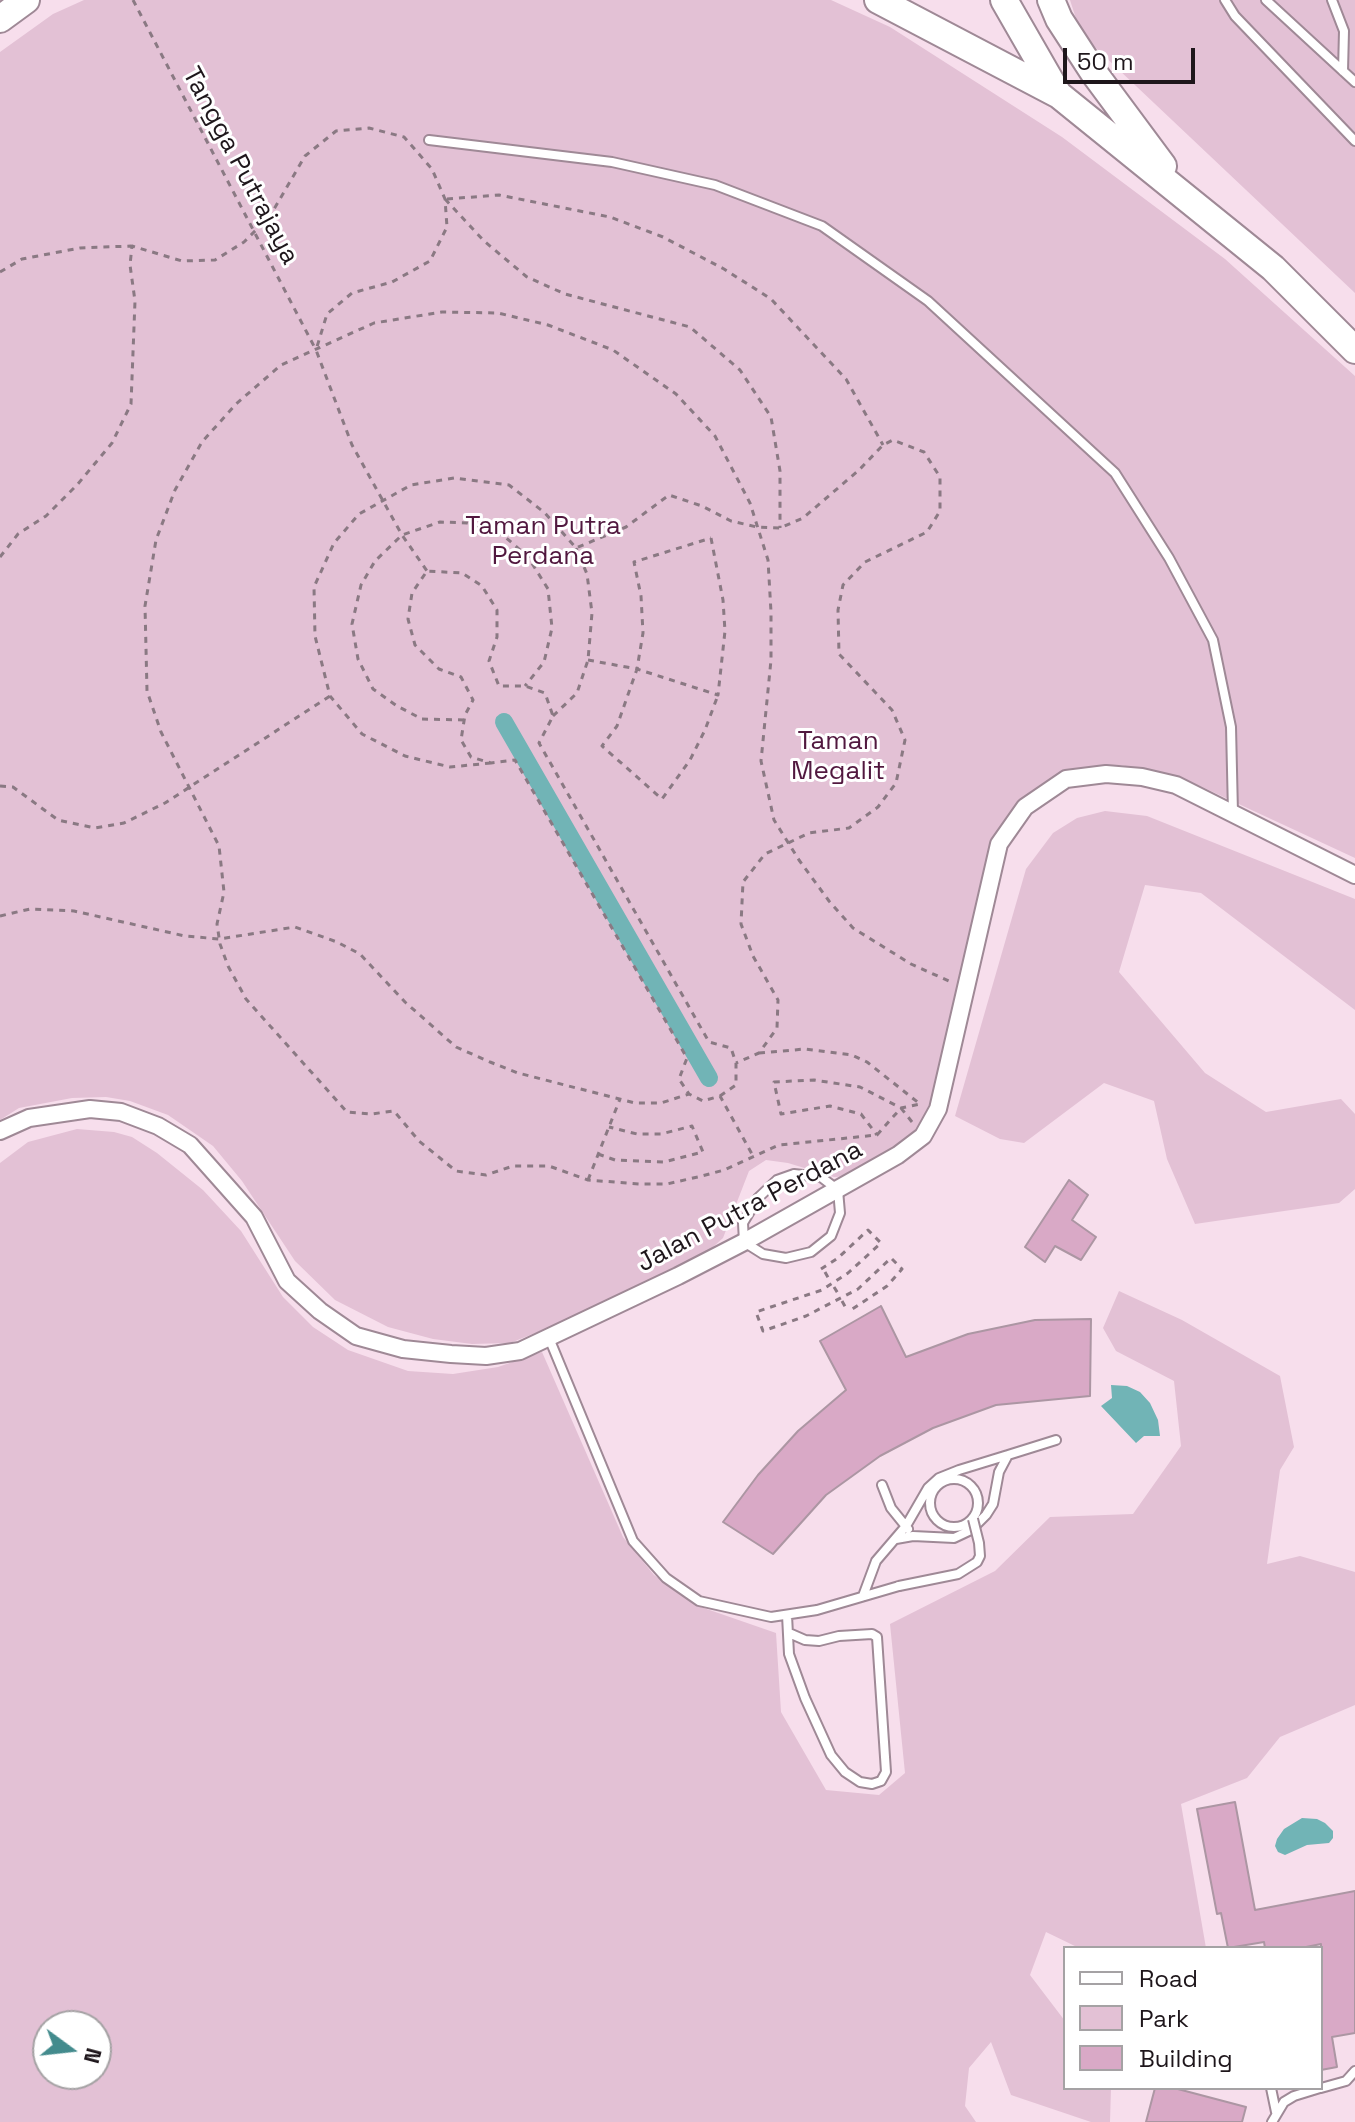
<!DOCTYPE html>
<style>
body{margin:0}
#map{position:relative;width:1355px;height:2122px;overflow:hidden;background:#f7deec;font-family:"Space Grotesk",sans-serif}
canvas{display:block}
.legend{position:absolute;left:1063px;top:1946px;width:260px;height:144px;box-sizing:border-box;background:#fff;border:2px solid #a5a2a4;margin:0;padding:10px 14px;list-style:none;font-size:24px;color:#1e161b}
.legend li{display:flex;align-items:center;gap:16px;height:40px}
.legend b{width:40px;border:2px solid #a5a2a4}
.north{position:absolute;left:32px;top:2010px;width:80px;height:80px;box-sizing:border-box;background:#fff;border:2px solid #a5a2a4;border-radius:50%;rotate:105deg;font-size:22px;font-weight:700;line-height:32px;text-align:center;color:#1e161b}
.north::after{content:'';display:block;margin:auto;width:28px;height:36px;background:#438b8d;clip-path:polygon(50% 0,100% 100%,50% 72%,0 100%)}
.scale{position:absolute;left:1063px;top:48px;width:132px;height:36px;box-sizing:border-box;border:4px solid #1e161b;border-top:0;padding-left:10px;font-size:24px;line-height:28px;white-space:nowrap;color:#1e161b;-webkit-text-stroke:6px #fff;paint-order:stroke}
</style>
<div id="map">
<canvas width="1355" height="2122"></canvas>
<ul class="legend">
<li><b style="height:10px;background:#fff"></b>Road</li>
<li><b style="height:22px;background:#e3c1d5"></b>Park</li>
<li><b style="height:22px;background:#d9a9c6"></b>Building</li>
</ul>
<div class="north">N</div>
<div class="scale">50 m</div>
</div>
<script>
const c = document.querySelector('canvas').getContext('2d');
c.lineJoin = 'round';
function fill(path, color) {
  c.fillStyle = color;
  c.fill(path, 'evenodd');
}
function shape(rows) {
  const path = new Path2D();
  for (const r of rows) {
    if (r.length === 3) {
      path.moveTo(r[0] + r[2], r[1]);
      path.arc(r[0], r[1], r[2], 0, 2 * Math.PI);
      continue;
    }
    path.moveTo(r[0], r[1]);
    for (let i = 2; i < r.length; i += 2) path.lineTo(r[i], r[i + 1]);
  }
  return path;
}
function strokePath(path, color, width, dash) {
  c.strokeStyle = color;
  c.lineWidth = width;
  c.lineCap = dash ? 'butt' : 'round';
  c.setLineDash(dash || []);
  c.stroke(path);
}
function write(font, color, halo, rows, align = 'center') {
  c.font = font + ' "Space Grotesk",sans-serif';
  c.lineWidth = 6;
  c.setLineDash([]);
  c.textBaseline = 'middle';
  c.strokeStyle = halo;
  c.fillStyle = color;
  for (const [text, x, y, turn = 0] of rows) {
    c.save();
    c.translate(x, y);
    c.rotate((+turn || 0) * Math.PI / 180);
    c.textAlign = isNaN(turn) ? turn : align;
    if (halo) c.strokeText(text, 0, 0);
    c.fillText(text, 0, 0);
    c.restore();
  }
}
const green = shape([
 [84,0,831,0,890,27,1062,137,1225,259,1355,376,1355,858,1187,780,1121,765,1084,768,1058,774,1021,803,1004,825,929,1116,913,1135,885,1158,853,1176,834,1177,788,1163,766,1160,749,1171,723,1238,703,1256,596,1309,510,1343,472,1344,433,1339,388,1327,335,1300,295,1261,242,1181,213,1146,168,1115,130,1101,106,1097,72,1098,19,1108,0,1120,0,52,53,14],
 [1070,0,1355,0,1355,293,1081,34],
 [1105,811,1147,816,1355,899,1355,1010,1201,893,1145,885,1119,972,1205,1073,1266,1112,1341,1099,1355,1114,1355,1189,1339,1203,1195,1224,1167,1159,1154,1101,1104,1083,1024,1143,1000,1139,955,1116,1026,869,1053,833,1077,818],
 [77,1129,114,1132,132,1137,157,1153,203,1190,241,1231,283,1297,313,1327,348,1350,408,1371,453,1374,498,1367,542,1352,623,1537,654,1575,698,1606,776,1633,781,1712,826,1790,879,1795,905,1773,890,1624,995,1571,1050,1517,1133,1514,1181,1446,1174,1381,1116,1351,1103,1328,1119,1291,1182,1320,1280,1376,1294,1447,1280,1470,1267,1564,1300,1556,1355,1572,1355,1705,1280,1737,1247,1778,1181,1804,1206,1948,1079,1948,1046,1932,1030,1975,1065,2021,1065,2088,1111,2088,1110,2122,1091,2122,1011,2095,991,2042,969,2068,965,2106,976,2122,0,2122,0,1163,28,1142],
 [48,2026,96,2026,96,2074,48,2074]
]);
const water = shape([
 [1111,1385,1127,1386,1140,1392,1150,1403,1158,1420,1160,1436,1144,1436,1136,1443,1101,1406,1112,1398],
 [1302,1818,1317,1819,1325,1823,1333,1831,1333,1838,1329,1843,1307,1845,1285,1855,1278,1852,1275,1846,1277,1839,1284,1829]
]);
const canal = shape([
 [504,722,709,1078]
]);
const building = shape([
 [1069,1180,1088,1195,1072,1220,1096,1237,1081,1260,1055,1246,1045,1262,1025,1247,1069,1180],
 [881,1306,906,1357,968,1334,1035,1320,1091,1319,1090,1396,996,1405,933,1428,880,1456,826,1495,773,1554,723,1522,758,1475,798,1431,846,1390,820,1341,881,1306],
 [1235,1802,1255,1910,1355,1891,1355,2033,1332,2037,1337,2067,1321,2070,1321,1944,1301,1948,1265,1948,1264,1942,1228,1948,1221,1913,1217,1914,1197,1809,1235,1802],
 [1155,2088,1174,2088,1246,2107,1242,2122,1146,2122,1155,2088]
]);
const path = shape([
 [133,0,316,350],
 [445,199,484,241,527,277,565,294,690,327,740,370,771,417,780,471,780,528],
 [447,199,499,195,610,217,663,237,724,269,771,299,846,379,883,445],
 [0,272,22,259,80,248,131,246],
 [711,538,723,600,725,631,718,695,637,669,643,633,641,596,634,562,711,538],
 [0,557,18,534,46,516,77,485,112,443,131,404,135,301,130,265,132,246,182,261,215,260,244,242,270,216,305,156,336,131,369,128,404,137,432,169,445,199,447,227,430,261,392,282,352,293,327,314,316,350,352,445,402,535,427,571],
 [588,660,637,669,617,726,602,746,662,799,690,760,705,730,718,695],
 [553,716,577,693,588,660,592,613,587,574,576,548],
 [464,720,422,719,397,706,373,689,358,659,352,624,361,585,375,561,402,535,440,522,467,523,503,535,528,557,548,589,552,628,544,662,525,686],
 [491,763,450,767,405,756,362,734,330,696,315,636,314,587,334,543,359,514,411,485,454,478,509,485,545,513,576,548,626,527,669,495,702,506,731,521,757,527,780,528,803,518,859,470,883,445,893,440,924,452,940,477,940,511,927,532,865,562,843,585,838,610,839,654,892,710,905,740,896,783,878,807,849,828,809,833,765,854,743,882,741,924,753,956,778,1000,777,1028,759,1053,736,1063],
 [0,786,13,787,58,820,95,828,124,823,165,803,330,696],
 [0,916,30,909,74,911,185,936,219,939,295,927,337,942,360,954,405,1002,456,1047,490,1062,518,1073,635,1103,661,1103,689,1094],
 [759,1053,805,1049,852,1055,867,1062,920,1104,901,1108,860,1087,814,1080,774,1082,781,1114,830,1106,861,1114,877,1135],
 [720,1096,736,1085,736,1063,731,1048,709,1042,539,743,553,716,545,693,525,686,499,686,489,661,497,637,497,610,482,586,462,573,427,571,412,593,408,619,415,645,439,669,461,677,473,700,465,715,461,740,471,757,491,763,515,760,687,1058,679,1079,689,1094,703,1101,720,1096,753,1156],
 [912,1122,901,1108,877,1135,779,1145,724,1170,702,1176,667,1184,639,1184,588,1180,549,1166,513,1166,486,1175,456,1171,419,1141,394,1111,371,1114,347,1112,246,999,228,966,220,944,217,924,224,892,219,846,161,732,147,691,145,606,156,540,175,490,202,442,236,404,281,365,374,323,442,312,498,313,548,325,613,350,676,394,715,436,750,503,768,560,771,612,771,660,761,761,774,820,799,860,829,901,853,928,911,964,951,982],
 [598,1154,615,1160,664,1162,703,1152,692,1126,661,1134,637,1134,609,1127],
 [588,1180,620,1099],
 [821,1269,838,1258,868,1230,881,1243,848,1273,822,1290,756,1312,763,1331,806,1316,858,1289,891,1258,902,1269,887,1286,848,1312],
 [825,1272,830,1281],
 [834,1287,839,1295],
 [842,1301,847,1310]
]);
const lane = shape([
 [1225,0,1235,16,1355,141],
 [1266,0,1355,82],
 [1332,0,1344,31,1343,71],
 [429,140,612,162,715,185,822,226,928,301,1115,473,1169,558,1213,640,1231,727,1233,813],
 [794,1174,821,1177,838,1190,840,1213,831,1236,811,1252,786,1258,763,1254,744,1242,743,1223,758,1198,777,1180,794,1174],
 [549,1338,633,1541,666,1578,699,1601,771,1617,817,1610,899,1586],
 [1008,1455,1056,1440],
 [954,1503,24],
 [882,1485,891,1508,908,1529],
 [863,1596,876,1561,906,1526,928,1488,939,1478,959,1470,1008,1455,999,1472,993,1504,986,1515,971,1530,954,1538,913,1536,896,1539],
 [787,1615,789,1654,805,1698,831,1755,845,1772,860,1782,872,1784,881,1781,886,1772,877,1637,872,1634,839,1636,819,1641,805,1640,789,1633],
 [1271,2088,1276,2112],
 [1321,2088,1346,2081,1355,2071],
 [1272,2122,1284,2102,1294,2096,1320,2088]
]);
const street = shape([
 [0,1131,29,1118,90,1109,121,1112,158,1126,190,1145,254,1217,287,1281,320,1311,356,1336,403,1349,451,1354,486,1356,520,1351,678,1276,744,1242,898,1155,923,1136,938,1109,999,844,1025,807,1066,779,1106,774,1142,777,1176,785,1355,875]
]);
const primary = shape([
 [878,0,1059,95,1273,268,1355,350],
 [1004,0,1058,94],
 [1051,0,1059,19,1094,73,1163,166],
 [0,19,26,0]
]);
const laneBridge = shape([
 [899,1586,958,1574,977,1562,980,1556,979,1543,973,1519]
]);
const streetNames = [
 ["Tangga Putrajaya",240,166,62],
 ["Jalan Putra Perdana",750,1207,-28]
];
const parkNames = [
 ["Taman Putra",543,527],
 ["Perdana",543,557],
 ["Taman",838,742],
 ["Megalit",838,772]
];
fill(green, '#e3c1d5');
fill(water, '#71b4b6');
strokePath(canal, '#71b4b6', 18);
fill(building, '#d9a9c6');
strokePath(building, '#ac96a3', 2);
strokePath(lane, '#9f8996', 12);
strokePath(street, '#9f8996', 20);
strokePath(primary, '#9f8996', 30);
strokePath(path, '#8a7983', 3, [6, 6]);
strokePath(lane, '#fff', 8);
strokePath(street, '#fff', 16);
strokePath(primary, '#fff', 26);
strokePath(laneBridge, '#9f8996', 12, []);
strokePath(laneBridge, '#fff', 8);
write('26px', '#1e161b', '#fff', streetNames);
write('26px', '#51183f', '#fff', parkNames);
</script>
